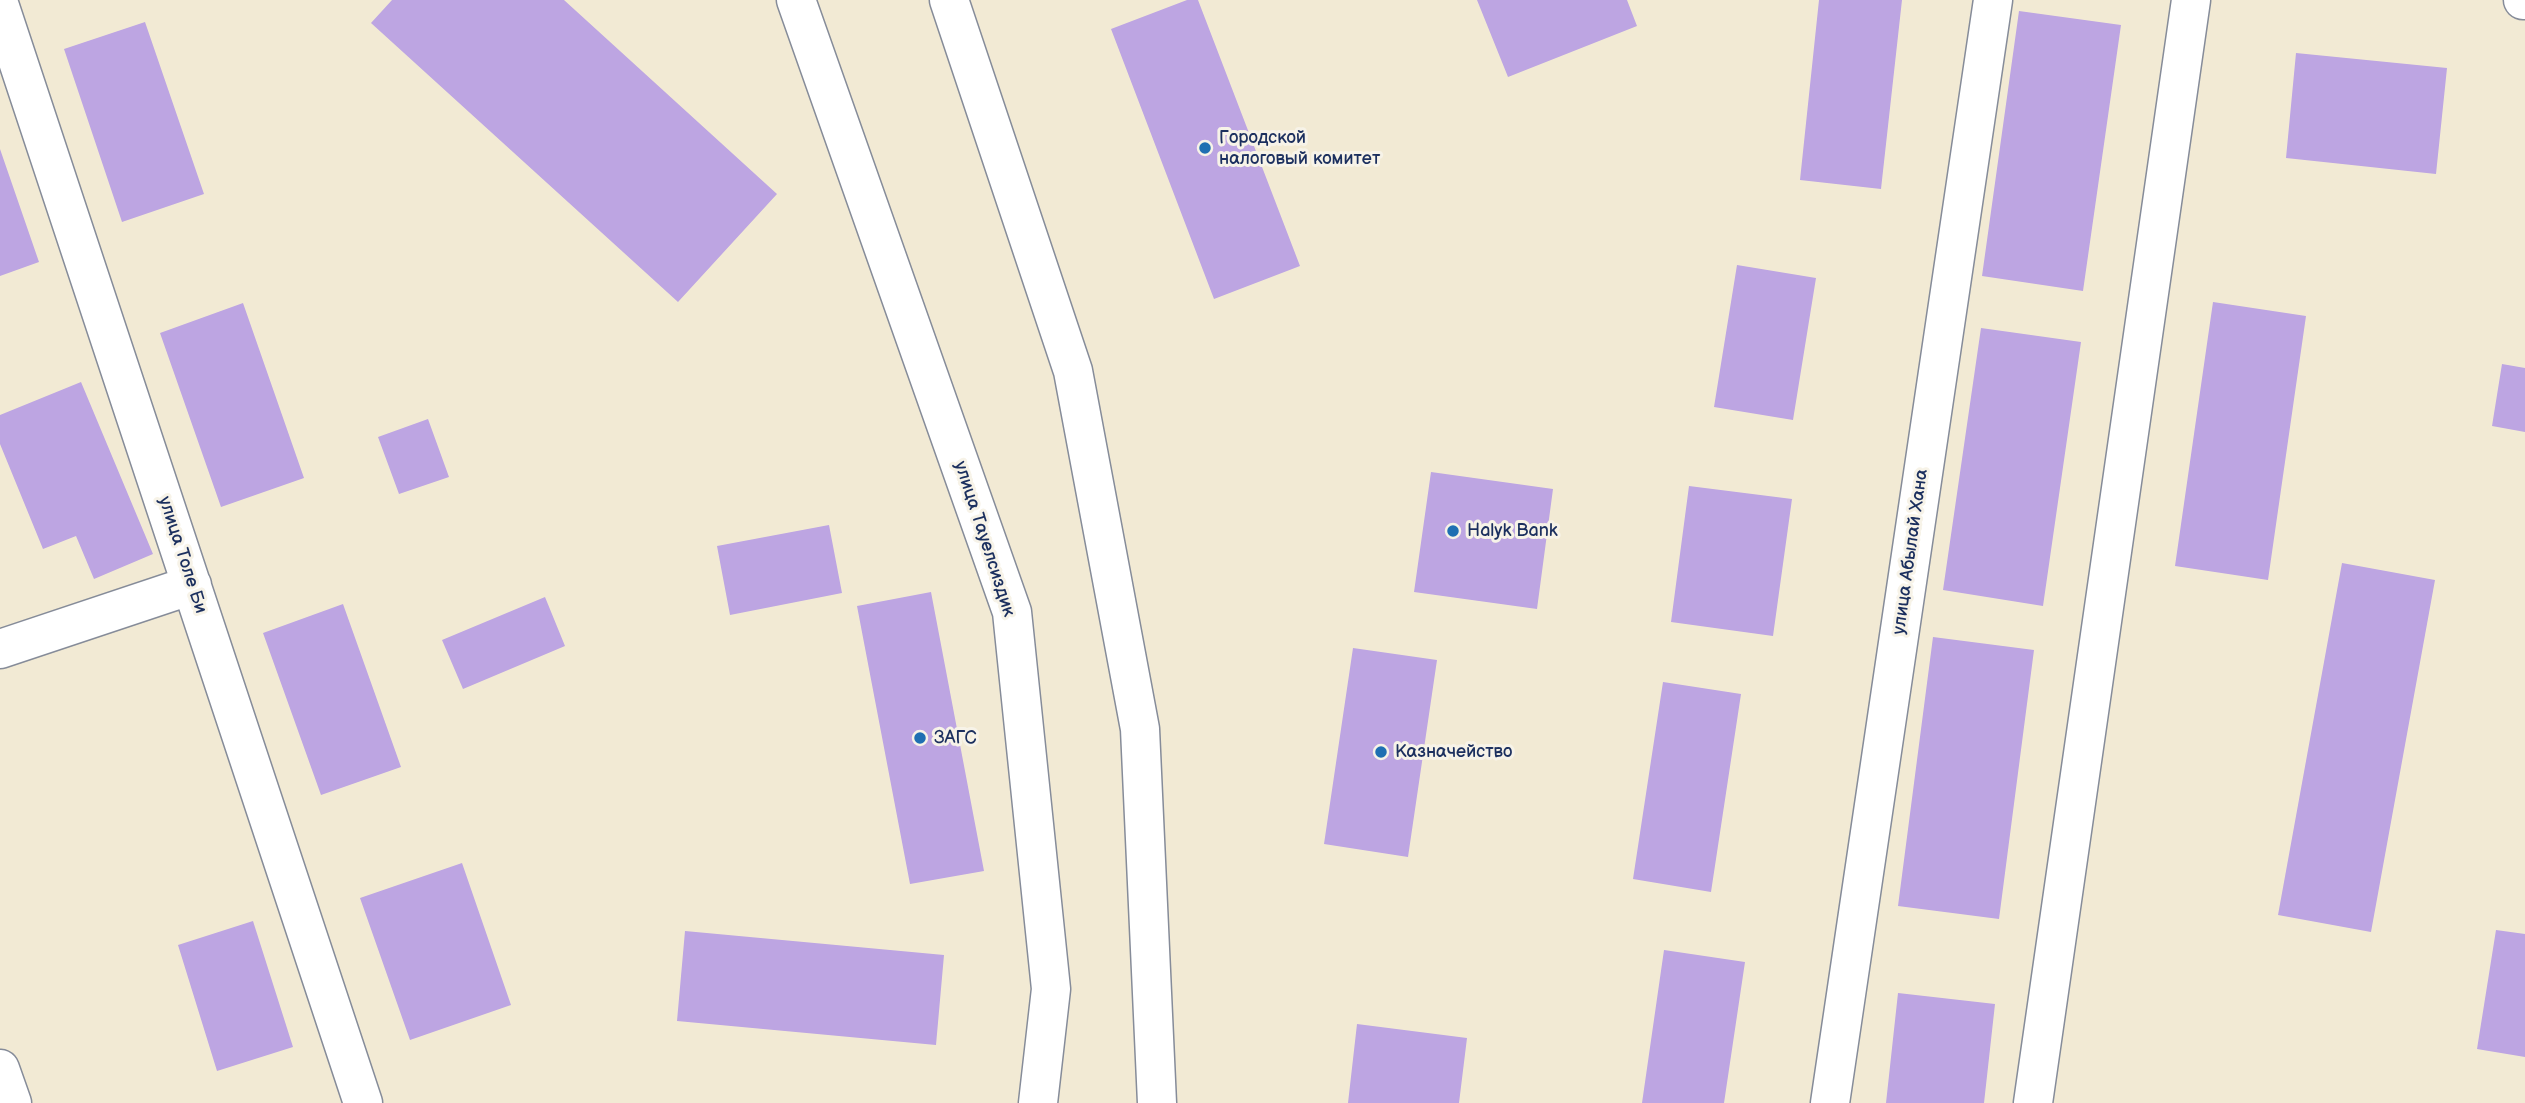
<!DOCTYPE html>
<meta charset="utf-8">
<style>
body{margin:0}
canvas{display:block;background:#f2ead4}
</style>
<canvas width="2525" height="1103"></canvas>
<script>
const c = document.querySelector('canvas').getContext('2d');
c.lineJoin = 'round';
function fill(path, color) {
  c.fillStyle = color;
  c.fill(path, 'evenodd');
}
function shape(rows) {
  const path = new Path2D();
  for (const r of rows) {
    path.moveTo(r[0], r[1]);
    for (let i = 2; i < r.length; i += 2) path.lineTo(r[i], r[i + 1]);
  }
  return path;
}
function strokePath(path, color, width, dash) {
  c.strokeStyle = color;
  c.lineWidth = width;
  c.lineCap = dash ? 'butt' : 'round';
  c.setLineDash(dash || []);
  c.stroke(path);
}
function write(font, color, halo, rows, align = 'center') {
  c.font = font + ' "Balsamiq Sans",sans-serif';
  c.lineWidth = 6;
  c.setLineDash([]);
  c.textBaseline = 'middle';
  c.strokeStyle = halo;
  c.fillStyle = color;
  for (const [text, x, y, turn = 0] of rows) {
    c.save();
    c.translate(x, y);
    c.rotate((+turn || 0) * Math.PI / 180);
    c.textAlign = isNaN(turn) ? turn : align;
    if (halo) c.strokeText(text, 0, 0);
    c.fillText(text, 0, 0);
    c.restore();
  }
}
const building = shape([
 [392,0,564,0,777,194,678,302,371,23],
 [1187,0,1198,0,1300,266,1214,299,1111,29],
 [1477,0,1627,0,1637,26,1508,77],
 [1819,0,1902,0,1881,189,1800,180],
 [2019,11,2121,25,2083,291,1982,276],
 [145,22,204,194,122,222,64,49],
 [2296,53,2447,68,2436,174,2286,158],
 [0,149,39,262,0,276],
 [1737,265,1816,278,1793,420,1714,407],
 [2213,302,2306,316,2268,580,2175,566],
 [243,303,304,478,221,507,160,333],
 [1981,328,2081,342,2043,606,1943,590],
 [2502,364,2525,368,2525,432,2492,426],
 [81,382,153,554,94,579,76,536,43,549,0,444,0,415],
 [428,419,449,477,399,494,378,437],
 [1431,472,1553,489,1537,609,1414,592],
 [1689,486,1792,499,1773,636,1671,622],
 [829,525,842,593,730,615,717,546],
 [2342,563,2435,580,2371,932,2278,915],
 [931,592,984,871,910,884,857,606],
 [545,597,565,646,463,689,442,640],
 [343,604,401,767,321,795,263,633],
 [1933,637,2034,650,1999,919,1898,906],
 [1353,648,1437,660,1408,857,1324,844],
 [1663,682,1741,694,1711,892,1633,879],
 [462,863,511,1005,410,1040,360,898],
 [253,921,293,1047,217,1071,178,945],
 [2496,930,2525,934,2525,1057,2477,1049],
 [685,931,944,955,936,1045,677,1021],
 [1664,950,1745,962,1724,1103,1642,1103],
 [1898,993,1995,1004,1984,1103,1886,1103],
 [1357,1024,1467,1038,1459,1103,1348,1103]
]);
const street = shape([
 [796,0,1012,612,1051,989,1038,1103],
 [949,0,1073,371,1140,729,1157,1103],
 [2523,0,2525,0],
 [0,7,363,1103],
 [0,649,192,585],
 [0,1069,12,1103],
 [1830,1103,1993,0],
 [2033,1103,2191,0]
]);
const markers = [
 [1205,148,7,"#1f6fb2"],
 [1453,531,7,"#1f6fb2"],
 [920,738,7,"#1f6fb2"],
 [1381,752,7,"#1f6fb2"]
];
const poiNames = [
 ["Городской",1219,138],
 ["налоговый комитет",1219,159],
 ["Halyk Bank",1467,531],
 ["ЗАГС",934,738],
 ["Казначейство",1395,752]
];
const streetNames = [
 ["улица Тауелсиздик",984,539,72],
 ["улица Абылай Хана",1911,552,-82],
 ["улица Толе Би",182,555,72]
];
fill(building, '#bda5e2');
strokePath(street, '#868c99', 41);
strokePath(street, '#fff', 38);
for (const [x, y, r, color] of markers) {
  const dot = new Path2D();
  dot.arc(x, y, r, 0, 2 * Math.PI);
  c.fillStyle = color;
  c.fill(dot);
  strokePath(dot, '#f7f3e8', 2.5);
}
write('18px', '#1b2f5e', '#f7f3e8', poiNames, 'left');
write('18px', '#1b2f5e', '#f7f3e8', streetNames);
</script>
